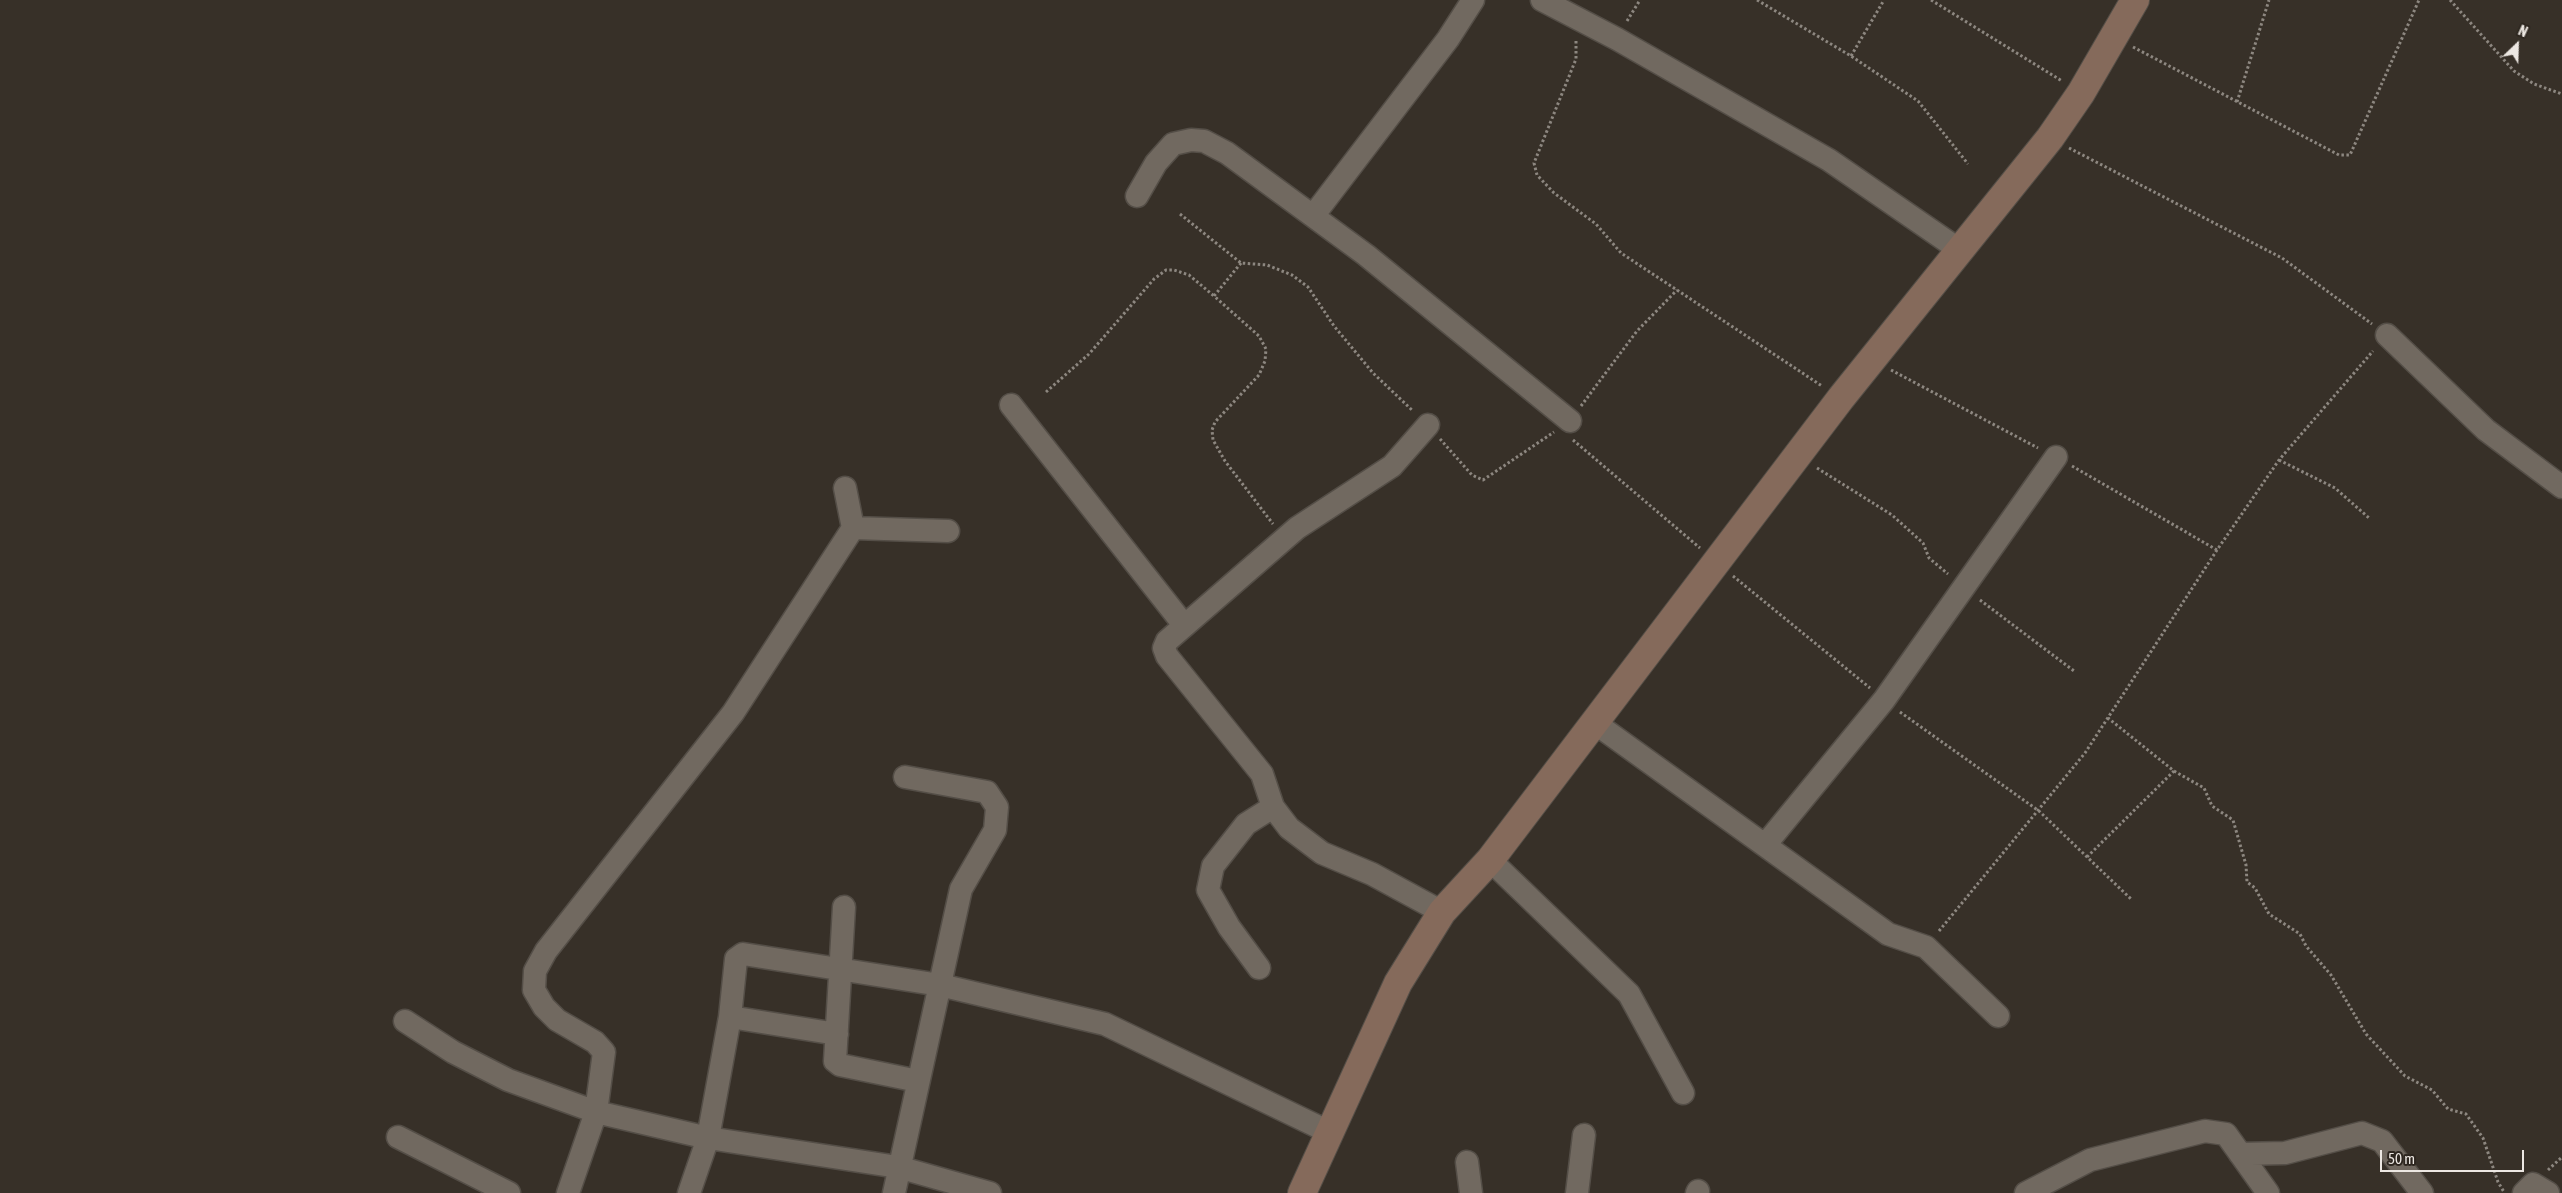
<!DOCTYPE html>
<style>
body{margin:0}
#map{position:relative;width:2562px;height:1193px;overflow:hidden;background:#373028;font-family:"Asap Condensed",sans-serif}
canvas{display:block}
.north{position:absolute;left:2492px;top:20px;width:50px;height:50px;-webkit-text-stroke:4px #2d261f;paint-order:stroke;rotate:24deg;font-size:14px;font-weight:700;line-height:20px;text-align:center;color:#ece7e2}
.north::after{content:'';display:block;margin:auto;width:18px;height:22px;background:#ece7e2;clip-path:polygon(50% 0,100% 100%,50% 72%,0 100%)}
.scale{position:absolute;left:2380px;top:1150px;width:144px;height:22px;box-sizing:border-box;border:2px solid #ece7e2;border-top:0;padding-left:6px;font-size:15px;line-height:18px;white-space:nowrap;color:#ece7e2;-webkit-text-stroke:4px #2d261f;paint-order:stroke}
</style>
<div id="map">
<canvas width="2562" height="1193"></canvas>
<div class="north">N</div>
<div class="scale">50 m</div>
</div>
<script>
const c = document.querySelector('canvas').getContext('2d');
c.lineJoin = 'round';
function shape(rows) {
  const path = new Path2D();
  for (const r of rows) {
    path.moveTo(r[0], r[1]);
    for (let i = 2; i < r.length; i += 2) path.lineTo(r[i], r[i + 1]);
  }
  return path;
}
function strokePath(path, color, width, dash) {
  c.strokeStyle = color;
  c.lineWidth = width;
  c.lineCap = dash ? 'butt' : 'round';
  c.setLineDash(dash || []);
  c.stroke(path);
}
const path = shape([
 [1757,0,1851,56,1918,101,1968,164],
 [1931,0,2062,81],
 [2450,0,2514,71,2534,84,2562,94],
 [1627,21,1640,0],
 [1576,41,1576,59,1534,163,1537,175,1554,193,1596,224,1621,253,1822,386],
 [2133,47,2339,155,2350,155,2419,0],
 [1851,56,1884,0],
 [2237,102,2269,0],
 [2069,148,2282,258,2372,324],
 [1180,214,1241,263,1267,265,1292,275,1308,287,1334,326,1373,373,1413,411],
 [1241,263,1214,296,1259,336,1266,349,1265,361,1259,375,1215,422,1212,430,1213,440,1225,461,1273,524],
 [1891,370,2038,448],
 [1046,392,1089,354,1154,279,1166,270,1174,270,1189,275,1214,296],
 [1581,406,1637,331,1677,290],
 [1440,439,1472,475,1483,480,1554,432],
 [1573,440,1700,548],
 [2279,460,2335,488,2369,518],
 [2072,466,2217,550],
 [1817,468,1892,515,1923,543,1929,558,1948,574],
 [1733,576,1870,688],
 [1980,600,2074,671],
 [1900,712,2039,811,2131,899],
 [2174,771,2204,788,2212,806,2233,820,2246,865,2247,882,2255,888,2269,914,2300,934,2306,946,2331,975,2366,1034,2405,1076,2432,1090,2448,1109,2466,1114,2483,1138,2498,1182,2504,1192],
 [2087,857,2174,771,2108,718],
 [1939,931,2085,753,2217,550,2279,460,2373,351],
 [2548,1170,2562,1157]
]);
const street = shape([
 [1542,0,1617,39,1829,160,1961,251],
 [1137,196,1156,163,1173,144,1191,140,1204,141,1227,153,1366,255,1570,421],
 [1313,216,1448,39,1473,0],
 [2387,335,2486,430,2562,487],
 [1011,405,1184,625],
 [1428,425,1392,466,1297,528,1167,641,1164,648,1167,656,1262,774,1273,807,1289,828,1322,853,1372,874,1442,912],
 [853,528,948,531],
 [1595,723,1888,934,1926,947,1998,1016],
 [1765,845,1884,700,2056,457],
 [1490,860,1629,994,1683,1093],
 [844,907,835,1061,840,1065,918,1081],
 [1259,968,1229,927,1208,890,1213,866,1246,824,1273,807],
 [730,1017,837,1034],
 [405,1021,453,1052,508,1080,596,1112,708,1138,898,1167,990,1193],
 [398,1137,509,1193],
 [2240,1154,2285,1153,2362,1133,2382,1141,2422,1193],
 [1467,1162,1471,1193],
 [568,1193,596,1112,604,1052,595,1042,557,1020,544,1007,534,990,535,971,546,951,733,713,853,528,845,488],
 [689,1193,708,1138,730,1017,736,959,743,954,940,985,1105,1024,1329,1132],
 [894,1193,961,889,995,830,997,807,987,792,905,777],
 [1577,1193,1584,1135],
 [1697,1193,1698,1191],
 [2026,1193,2090,1160,2205,1131,2226,1134,2268,1193],
 [2524,1193,2533,1184,2548,1193]
]);
const secondary = shape([
 [1302,1193,1398,983,1442,912,1490,860,1841,398,2050,138,2081,93,2135,0]
]);
strokePath(street, '#544e47', 25);
strokePath(secondary, '#544e47', 30);
strokePath(path, '#8d8780', 3, [2.5, 2.5]);
strokePath(street, '#716960', 22);
strokePath(secondary, '#856a5b', 28);
</script>
